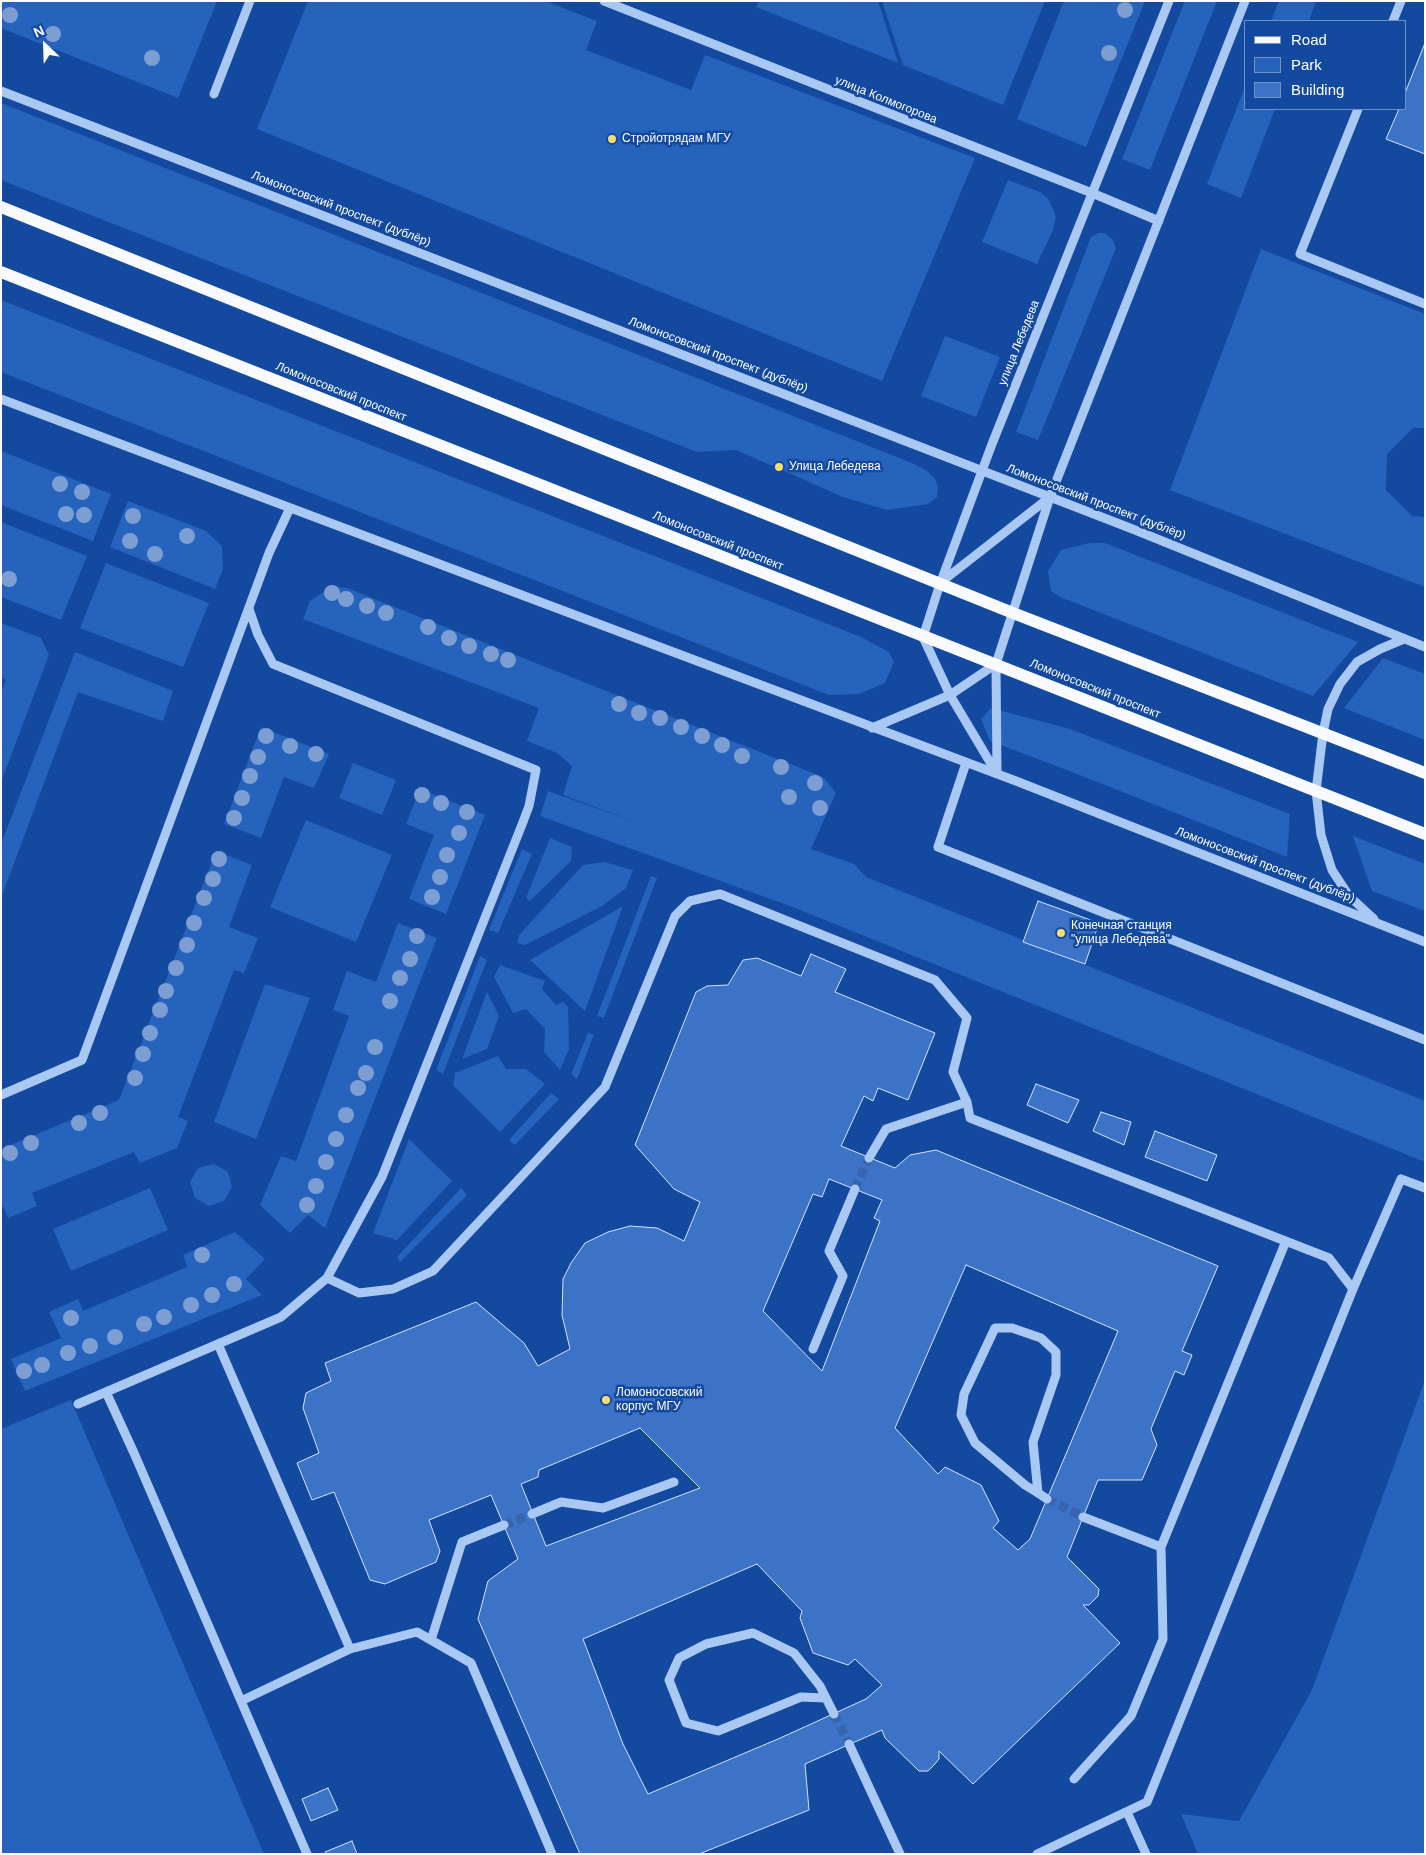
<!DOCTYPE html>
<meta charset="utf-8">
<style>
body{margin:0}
#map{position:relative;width:1426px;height:1855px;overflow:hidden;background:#13499f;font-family:Helvetica,sans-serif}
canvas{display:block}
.frame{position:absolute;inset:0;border:2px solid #fff;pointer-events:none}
.legend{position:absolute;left:1244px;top:20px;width:162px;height:90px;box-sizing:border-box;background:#13499f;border:1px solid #7192c5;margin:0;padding:6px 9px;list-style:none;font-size:15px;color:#fff}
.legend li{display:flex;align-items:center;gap:10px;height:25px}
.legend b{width:25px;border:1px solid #7192c5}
.north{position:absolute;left:20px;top:20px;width:50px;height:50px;-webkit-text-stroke:4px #13499f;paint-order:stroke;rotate:336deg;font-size:14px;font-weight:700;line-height:20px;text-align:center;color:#fff}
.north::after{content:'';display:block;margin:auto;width:18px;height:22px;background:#fff;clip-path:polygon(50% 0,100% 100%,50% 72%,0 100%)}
</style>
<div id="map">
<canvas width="1426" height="1855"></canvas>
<div class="frame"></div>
<ul class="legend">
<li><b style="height:6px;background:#f8faff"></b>Road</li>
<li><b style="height:14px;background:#2663bd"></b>Park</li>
<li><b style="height:14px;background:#3c73c6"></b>Building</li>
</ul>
<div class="north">N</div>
</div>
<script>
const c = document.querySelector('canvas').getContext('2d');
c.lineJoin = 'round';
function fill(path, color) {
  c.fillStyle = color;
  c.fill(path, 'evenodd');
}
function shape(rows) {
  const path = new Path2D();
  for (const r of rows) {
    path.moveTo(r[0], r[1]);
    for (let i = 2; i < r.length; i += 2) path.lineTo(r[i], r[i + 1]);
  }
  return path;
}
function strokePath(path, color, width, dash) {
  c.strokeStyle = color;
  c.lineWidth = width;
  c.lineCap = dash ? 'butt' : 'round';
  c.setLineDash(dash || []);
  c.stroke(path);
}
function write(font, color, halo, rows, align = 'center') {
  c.font = font + ' Helvetica,sans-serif';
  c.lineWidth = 5;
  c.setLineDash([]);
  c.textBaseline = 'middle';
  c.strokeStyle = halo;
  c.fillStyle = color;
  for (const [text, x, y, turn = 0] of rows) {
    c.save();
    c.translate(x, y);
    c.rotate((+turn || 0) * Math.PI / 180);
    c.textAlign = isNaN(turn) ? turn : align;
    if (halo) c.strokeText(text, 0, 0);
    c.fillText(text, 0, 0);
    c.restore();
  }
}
const green = shape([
 [1,1,217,1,178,98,1,28],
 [308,1,545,1,597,21,586,50,691,90,705,55,975,158,882,381,257,129],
 [759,1,878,1,898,63,756,7],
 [882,1,1045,1,1003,105,903,65],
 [1064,1,1145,1,1086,147,1017,119],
 [1185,1,1217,1,1150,170,1122,159],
 [1279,1,1316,1,1309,21,1271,21],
 [1245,87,1245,109,1275,109,1241,198,1207,184],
 [1,103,912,463,926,470,935,479,938,488,937,497,928,504,887,510,843,497,736,450,697,452,1,180],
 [1008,180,1040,192,1049,200,1056,216,1053,230,1037,264,982,242],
 [1099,233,1105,233,1112,239,1116,248,1038,440,1016,432,1091,237],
 [1261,249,1425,314,1425,428,1413,428,1387,454,1386,490,1412,516,1425,517,1425,587,1170,490],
 [1,300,861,637,889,652,894,662,885,683,859,694,829,695,1,372],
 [945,336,1000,357,976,417,921,396],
 [1,451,111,494,93,541,1,505],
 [128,501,206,531,222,546,223,569,215,589,110,547],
 [1,522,87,556,61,620,1,597],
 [1090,543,1105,543,1358,642,1313,696,1060,597,1051,591,1048,571,1061,550],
 [106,563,209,603,183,667,80,628],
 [331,587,347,588,823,777,836,793,811,849,854,864,866,877,1425,1101,1425,1162,790,906,540,816,548,791,641,824,563,795,572,766,557,753,527,741,539,708,303,619,310,601],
 [1,623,41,638,49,655,1,782,1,692,6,680,1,677],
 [75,652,173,691,163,721,78,692,1,898,1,844],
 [1383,658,1425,674,1425,740,1344,708],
 [991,708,1070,729,1290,814,1287,857,1072,772,990,741,981,719],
 [261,727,329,754,314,788,284,777,261,838,224,824],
 [353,763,396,780,382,815,339,798],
 [420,789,485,815,446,914,409,899,434,835,406,824],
 [306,820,392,855,356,942,270,907],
 [1353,836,1425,864,1425,911,1372,891],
 [550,838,572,847,571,861,530,901,526,898],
 [522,849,532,854,498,933,489,930],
 [216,851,252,865,229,927,258,938,244,973,234,970,178,1117,188,1121,177,1148,140,1163,134,1152,32,1193,37,1206,8,1218,1,1202,1,1149,119,1100],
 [604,862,633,870,626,888,602,906,525,945,517,943,519,935,583,865],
 [651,876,657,878,604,1018,597,1016],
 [623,906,585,1011,530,960],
 [398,923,437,938,325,1228,308,1215,290,1233,260,1205,281,1156,296,1161,349,1016,333,1010,347,971,376,982],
 [480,956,487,960,443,1074,436,1070],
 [500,965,545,981,542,989,556,1005,563,1002,568,1007,569,1049,560,1070,544,1052,545,1029,526,1009,513,1013,494,977],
 [265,984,310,998,256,1139,214,1122],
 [487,992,499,1016,487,1049,462,1059],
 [588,1033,594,1034,577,1079,571,1074],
 [498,1056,506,1069,526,1069,545,1084,500,1132,453,1085,455,1073],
 [551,1093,559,1099,515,1145,509,1140],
 [409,1139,452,1181,397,1240,373,1233],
 [214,1164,228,1172,232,1187,224,1201,209,1206,195,1198,190,1182,198,1168],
 [150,1188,168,1230,71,1271,53,1229],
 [461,1188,467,1195,400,1262,397,1257],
 [235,1232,265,1259,246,1279,262,1295,25,1391,11,1359,61,1338,49,1312,78,1299,83,1311,187,1267,183,1255],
 [1425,1380,1425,1854,1198,1854,1181,1814,1239,1821,1312,1690],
 [71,1400,264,1854,1,1854,1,1429]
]);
const building = shape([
 [1425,43,1425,154,1386,139,1399,109,1405,109,1405,93,1425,43],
 [1038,901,1099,923,1085,964,1023,942,1038,901],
 [811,954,846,969,835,992,935,1033,908,1100,878,1088,873,1101,864,1096,841,1146,895,1168,910,1155,936,1150,1218,1266,1182,1351,1192,1355,1184,1375,1175,1371,1151,1429,1157,1445,1142,1480,1098,1480,1067,1557,1099,1589,1098,1596,1089,1605,1083,1605,1120,1643,973,1784,939,1751,939,1759,934,1765,928,1771,919,1771,885,1738,882,1730,805,1764,809,1810,699,1854,580,1854,478,1619,488,1581,518,1559,491,1495,429,1520,440,1551,436,1562,385,1584,370,1580,334,1492,312,1500,297,1463,319,1453,303,1408,306,1393,331,1381,325,1363,476,1302,524,1343,538,1366,570,1349,562,1315,563,1279,571,1263,585,1243,608,1232,630,1226,657,1228,684,1241,700,1202,674,1189,635,1145,696,992,707,986,728,985,743,960,757,958,801,976,811,954],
 [829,1179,882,1200,874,1218,880,1221,822,1371,763,1311,813,1194,822,1197,829,1179],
 [966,1265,1118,1331,1030,1539,1018,1550,993,1528,999,1521,981,1485,945,1467,938,1474,895,1428,966,1265],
 [640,1428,700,1488,546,1546,521,1484,538,1477,539,1470,640,1428],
 [757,1564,802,1611,800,1618,813,1653,848,1665,855,1659,882,1685,866,1699,778,1739,648,1794,623,1744,583,1639,757,1564],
 [1036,1084,1079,1100,1068,1123,1027,1105,1036,1084],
 [1101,1112,1131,1122,1124,1145,1093,1131,1101,1112],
 [1155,1131,1217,1155,1207,1181,1145,1157,1155,1131],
 [328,1788,338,1810,311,1821,302,1799,328,1788],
 [352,1841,357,1854,326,1854,325,1852,352,1841]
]);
const minorTunnel = shape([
 [855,1189,869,1158],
 [1047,1499,1083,1517],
 [504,1525,532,1514],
 [834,1714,849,1744]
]);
const minor = shape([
 [604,1,1092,193,1159,221],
 [1393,21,1401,1],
 [1,91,1130,528,1425,647],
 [214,94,250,1],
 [1358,109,1300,254,1425,304],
 [1,399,1016,781,1425,942],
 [940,583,1050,497],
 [249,609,258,635,273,664,536,770,529,806,523,822,382,1177,327,1278],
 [872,728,950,695,996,664],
 [966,763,938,847,1425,1040],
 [997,774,950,695,923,637,940,584,992,444,1169,1],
 [997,774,996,664,1050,497,1245,1],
 [1374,919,1349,896,1332,870,1321,835,1316,791,1323,733,1328,709,1340,684,1357,662,1380,649,1404,639],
 [1,1095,82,1060,269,553,290,508],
 [869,1158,886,1129,967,1102],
 [1353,1289,1401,1179,1425,1188],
 [218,1344,350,1649],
 [813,1349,843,1276,829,1251,855,1189],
 [78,1404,106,1392],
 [1038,1493,1033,1442,1056,1375,1056,1352,1041,1338,1012,1328,995,1328,964,1394,961,1415,975,1443,1025,1485,1038,1493,1047,1499],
 [532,1514,561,1502,603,1508,674,1482],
 [1083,1517,1161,1547],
 [431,1640,462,1542,504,1525],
 [826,1698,801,1697,718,1731,686,1723,669,1680,679,1658,706,1644,753,1633,794,1653,820,1686,834,1714],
 [241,1701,350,1649,417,1632,471,1663,552,1854],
 [849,1744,900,1854],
 [1074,1779,1131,1716,1163,1639,1161,1547,1286,1241],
 [1127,1812,1146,1854],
 [307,1854,134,1453,106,1392,281,1317,327,1278,359,1293,393,1289,433,1271,605,1087,675,916,690,901,720,894,935,980,967,1018,953,1072,967,1102,970,1118,1329,1258,1353,1289,1147,1802,1037,1854]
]);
const major = shape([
 [1,207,1013,613,1425,773],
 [1,272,1425,834]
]);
const trees = [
 [1125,10],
 [10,15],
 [53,34],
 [1109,53],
 [152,58],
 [60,484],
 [82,492],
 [66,514],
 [84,515],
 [133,516],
 [187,536],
 [130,541],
 [155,554],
 [9,579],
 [332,593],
 [346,599],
 [367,606],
 [386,613],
 [428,627],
 [449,638],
 [469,646],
 [491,654],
 [508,660],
 [619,704],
 [639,713],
 [660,718],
 [681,727],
 [266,736],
 [702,736],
 [722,745],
 [290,746],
 [316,754],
 [742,756],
 [258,757],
 [781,767],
 [250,776],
 [815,783],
 [422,795],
 [789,797],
 [242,798],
 [441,803],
 [820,808],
 [467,812],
 [234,818],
 [459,833],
 [447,855],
 [219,859],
 [440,877],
 [213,879],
 [432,897],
 [204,898],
 [194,923],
 [417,936],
 [187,945],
 [410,959],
 [176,968],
 [400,978],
 [166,991],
 [390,1001],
 [160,1010],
 [150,1033],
 [375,1047],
 [143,1054],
 [366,1073],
 [135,1078],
 [358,1088],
 [100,1113],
 [346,1115],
 [79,1123],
 [336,1139],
 [31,1143],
 [10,1153],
 [326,1162],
 [316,1186],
 [307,1205],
 [202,1255],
 [234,1284],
 [212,1295],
 [191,1305],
 [164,1317],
 [71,1318],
 [144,1324],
 [115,1337],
 [90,1346],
 [68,1353],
 [42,1365],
 [24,1371]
];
const markers = [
 [612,139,5,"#ffdc6e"],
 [779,467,5,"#ffdc6e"],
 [1061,933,5,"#ffdc6e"],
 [606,1400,5,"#ffdc6e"]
];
const streetNames = [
 ["улица Колмогорова",886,100,22],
 ["Ломоносовский проспект (дублёр)",341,209,21],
 ["улица Лебедева",1019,343,-68],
 ["Ломоносовский проспект (дублёр)",718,355,21],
 ["Ломоносовский проспект",341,392,22],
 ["Ломоносовский проспект (дублёр)",1096,502,21],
 ["Ломоносовский проспект",718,541,22],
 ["Ломоносовский проспект",1095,689,22],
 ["Ломоносовский проспект (дублёр)",1265,865,21]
];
const poiNames = [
 ["Стройотрядам МГУ",622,139],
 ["Улица Лебедева",789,467],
 ["Конечная станция",1071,926],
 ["\"улица Лебедева\"",1071,940],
 ["Ломоносовский",616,1393],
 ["корпус МГУ",616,1407]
];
fill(green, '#2663bd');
fill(building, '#3c73c6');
strokePath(building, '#d3e4fe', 1);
strokePath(minorTunnel, '#3664ad', 9, [9, 4.5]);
strokePath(minor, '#aac8f4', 9);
strokePath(major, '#f8faff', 12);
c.fillStyle = '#7d9ed3';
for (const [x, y] of trees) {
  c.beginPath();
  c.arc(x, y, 8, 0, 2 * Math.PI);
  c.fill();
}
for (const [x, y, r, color] of markers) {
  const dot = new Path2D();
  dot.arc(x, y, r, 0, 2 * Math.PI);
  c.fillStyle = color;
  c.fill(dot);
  strokePath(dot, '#13499f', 2);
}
write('12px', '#fff', '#13499f', streetNames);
write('12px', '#fff', '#13499f', poiNames, 'left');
</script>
